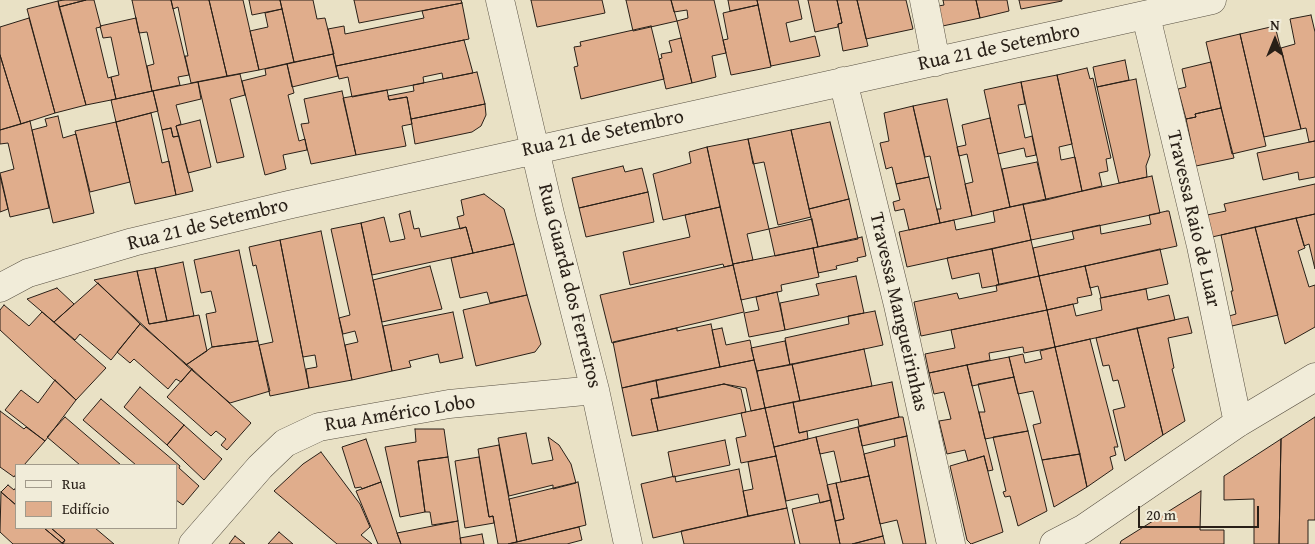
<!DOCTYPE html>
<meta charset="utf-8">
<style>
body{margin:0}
#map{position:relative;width:1315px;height:544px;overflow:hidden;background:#e9e1c5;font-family:"Gentium Book Plus",serif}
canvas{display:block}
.legend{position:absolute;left:15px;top:464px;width:162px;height:65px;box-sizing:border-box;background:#f1ecd9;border:1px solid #a19a8b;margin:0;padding:6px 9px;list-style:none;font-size:15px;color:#281f17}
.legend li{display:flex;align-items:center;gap:10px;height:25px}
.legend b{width:25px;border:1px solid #a19a8b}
.north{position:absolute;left:1250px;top:15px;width:50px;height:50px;-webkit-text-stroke:4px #f1ecd9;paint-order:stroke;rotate:0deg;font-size:14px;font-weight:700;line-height:20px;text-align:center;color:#281f17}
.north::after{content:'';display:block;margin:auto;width:18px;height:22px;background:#281f17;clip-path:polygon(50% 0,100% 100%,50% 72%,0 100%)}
.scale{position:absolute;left:1138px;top:506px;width:121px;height:22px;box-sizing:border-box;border:2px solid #281f17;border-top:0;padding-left:6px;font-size:15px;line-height:18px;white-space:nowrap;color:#281f17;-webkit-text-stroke:4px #f1ecd9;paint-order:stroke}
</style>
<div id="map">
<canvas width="1315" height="544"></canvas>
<ul class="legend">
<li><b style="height:6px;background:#f1ecd9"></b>Rua</li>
<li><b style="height:14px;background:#e0ad8c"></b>Edifício</li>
</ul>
<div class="north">N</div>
<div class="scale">20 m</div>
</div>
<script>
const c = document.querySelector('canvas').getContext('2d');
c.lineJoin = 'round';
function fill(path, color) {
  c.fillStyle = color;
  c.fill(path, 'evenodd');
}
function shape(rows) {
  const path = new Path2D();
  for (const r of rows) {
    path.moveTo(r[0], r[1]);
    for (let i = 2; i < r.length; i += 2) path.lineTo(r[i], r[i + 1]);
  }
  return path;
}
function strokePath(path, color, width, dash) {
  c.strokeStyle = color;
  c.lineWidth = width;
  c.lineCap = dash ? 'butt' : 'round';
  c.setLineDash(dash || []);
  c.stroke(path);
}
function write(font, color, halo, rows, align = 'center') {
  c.font = font + ' "Gentium Book Plus",serif';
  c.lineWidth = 4;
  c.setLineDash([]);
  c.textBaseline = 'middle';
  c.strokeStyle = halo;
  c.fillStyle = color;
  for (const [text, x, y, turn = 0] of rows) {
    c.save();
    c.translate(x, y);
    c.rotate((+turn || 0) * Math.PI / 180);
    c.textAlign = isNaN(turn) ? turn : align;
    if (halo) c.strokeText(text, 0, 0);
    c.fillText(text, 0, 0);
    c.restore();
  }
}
const building = shape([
 [64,0,86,0,59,7,58,1,64,0],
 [86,0,94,0,101,27,96,28,108,78,111,77,116,99,86,105,59,7,86,0],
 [132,0,171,0,189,75,178,77,180,85,152,91,147,66,154,64,147,32,139,33,132,0],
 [171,0,209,0,227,76,191,83,185,56,188,56,178,7,173,9,171,0],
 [209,0,243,0,259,70,227,76,209,0],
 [249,0,280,0,282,9,252,15,249,0],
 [280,0,313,0,317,19,325,18,334,54,294,62,280,0],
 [354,0,461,0,462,3,359,23,354,0],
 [531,0,602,0,605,13,537,27,531,0],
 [626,0,671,0,677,21,633,31,626,0],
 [671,0,714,0,726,53,712,56,716,77,692,83,677,21,688,18,687,10,674,12,671,0],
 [728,0,757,0,758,5,730,11,728,0],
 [757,0,798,0,802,19,786,23,790,42,815,36,820,56,771,66,757,0],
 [808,0,837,0,842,23,838,24,838,27,815,32,808,0],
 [837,0,857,0,868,46,843,51,838,24,842,23,837,0],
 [857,0,906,0,913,29,866,39,857,0],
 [943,0,976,0,980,18,938,27,933,7,944,5,943,0],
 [976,0,1007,0,1009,11,980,18,976,0],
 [1019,0,1062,0,1062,1,1021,9,1019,0],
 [58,1,86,105,55,113,27,9,58,1],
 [462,3,469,39,336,66,328,29,344,26,345,34,424,18,422,11,462,3],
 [758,5,771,67,731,75,723,40,728,39,723,13,758,5],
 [282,9,294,62,259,70,250,31,268,27,265,13,282,9],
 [1311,15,1315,32,1315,141,1309,142,1306,128,1301,129,1281,48,1295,44,1290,19,1311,15],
 [29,18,55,113,21,124,0,55,0,27,29,18],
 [136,18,152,91,116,99,111,77,119,75,111,37,103,38,100,26,136,18],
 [651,26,664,79,581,99,574,67,578,66,574,47,581,46,580,42,651,26],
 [1275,26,1301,129,1264,137,1240,34,1275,26],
 [1240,34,1266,146,1232,154,1206,42,1240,34],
 [681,38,692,83,666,89,659,59,662,58,661,54,672,52,669,41,681,38],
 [464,40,473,73,443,79,442,73,423,77,424,83,352,97,348,77,339,79,336,66,464,40],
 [333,54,338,76,292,87,287,64,333,54],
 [0,55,21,124,0,130,0,55],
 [1125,60,1129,80,1097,87,1093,67,1125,60],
 [1211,62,1221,108,1195,114,1196,117,1186,119,1178,89,1186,87,1182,69,1211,62],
 [287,64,294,93,288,95,299,141,305,139,307,150,283,155,286,169,265,175,242,81,266,75,265,69,287,64],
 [1087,68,1090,79,1093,78,1111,158,1106,159,1108,171,1099,173,1102,186,1082,191,1057,75,1087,68],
 [477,72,485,104,411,119,407,97,389,100,388,96,414,91,413,85,477,72],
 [240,74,245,95,230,99,244,157,217,163,198,82,240,74],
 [1057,75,1072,144,1059,147,1061,160,1075,157,1082,191,1046,200,1021,82,1057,75],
 [1136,79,1150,155,1146,166,1147,177,1119,183,1097,87,1136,79],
 [198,82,201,99,176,105,181,124,176,126,179,136,173,137,171,128,162,130,153,91,198,82],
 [1021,82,1025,104,1018,105,1025,138,1032,136,1036,155,1026,157,1024,148,998,154,984,90,1021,82],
 [387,90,389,100,407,97,412,124,402,126,406,146,356,155,343,98,387,90],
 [153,91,158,111,116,122,111,100,153,91],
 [342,91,356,155,311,164,301,124,309,123,304,99,342,91],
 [947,99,972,216,940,223,937,209,941,209,930,156,925,157,913,106,947,99],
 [485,104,486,115,481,126,472,132,415,144,411,119,485,104],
 [913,106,929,177,896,184,892,167,886,169,880,143,889,141,884,113,913,106],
 [1221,108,1234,158,1196,166,1186,119,1196,117,1195,114,1221,108],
 [151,113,162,163,169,161,176,195,135,204,116,122,151,113],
 [58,116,63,138,76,134,94,213,53,223,32,130,47,126,45,119,58,116],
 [990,118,1010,207,972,216,965,184,973,182,967,154,959,156,957,147,966,145,962,125,990,118],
 [200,120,211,167,188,173,176,126,200,120],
 [30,121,49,208,10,217,0,173,14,169,8,143,0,144,0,130,30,121],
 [116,122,130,182,90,192,75,131,116,122],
 [830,122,849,199,809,209,791,130,830,122],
 [171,128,173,137,179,136,193,191,176,195,162,130,171,128],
 [791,130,811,217,778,225,764,162,753,164,748,139,791,130],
 [748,139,769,229,747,234,753,260,733,264,707,147,748,139],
 [1315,141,1315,177,1299,180,1298,172,1263,180,1257,153,1315,141],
 [707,147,720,207,663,220,653,174,691,163,689,152,707,147],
 [1037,162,1046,200,1010,207,1002,169,1037,162],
 [623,166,625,172,642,168,648,192,579,208,572,178,623,166],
 [0,176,8,209,0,212,0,176],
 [1152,176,1160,213,1031,240,1023,204,1152,176],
 [929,177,940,223,909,230,904,209,895,211,893,202,900,200,896,184,929,177],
 [1315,184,1315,214,1212,237,1207,215,1226,211,1224,204,1315,184],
 [648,192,654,222,586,237,579,208,648,192],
 [484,194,504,209,514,244,473,253,466,227,460,229,457,217,464,215,461,200,484,194],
 [849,199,858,239,818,247,809,209,849,199],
 [1023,204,1031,240,907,267,899,232,954,220,956,230,995,222,993,211,1023,204],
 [720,207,733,265,724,267,723,264,630,285,623,252,690,237,685,215,720,207],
 [410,211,414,229,419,228,421,237,466,227,473,253,372,275,361,223,384,217,390,242,405,239,399,214,410,211],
 [1167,211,1169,211,1177,246,1039,276,1033,248,1074,239,1072,231,1100,225,1101,234,1151,224,1149,215,1167,211],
 [1315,214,1315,269,1309,244,1304,246,1296,218,1315,214],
 [1296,218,1305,248,1298,251,1309,287,1315,285,1315,327,1285,344,1255,227,1296,218],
 [812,219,818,247,775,256,769,229,812,219],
 [361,223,392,371,352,380,345,345,358,342,355,331,343,334,339,318,350,315,331,229,361,223],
 [1255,227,1278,315,1232,326,1229,316,1236,314,1231,291,1233,291,1221,235,1255,227],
 [321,231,352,380,309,388,306,369,317,367,315,355,303,357,280,240,321,231],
 [862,237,866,256,857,258,858,261,836,266,837,269,818,273,813,248,862,237],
 [280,240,309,388,270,396,259,345,273,342,256,265,253,266,249,247,280,240],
 [1031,240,1039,276,999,285,992,249,1031,240],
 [514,244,527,295,490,303,487,292,460,298,451,258,514,244],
 [813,248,819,277,781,285,782,291,741,300,733,264,813,248],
 [992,249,999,285,982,288,979,273,952,279,947,258,992,249],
 [1160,249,1168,284,1101,298,1098,286,1090,288,1085,266,1160,249],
 [239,250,258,341,212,347,206,314,216,312,211,291,201,293,194,260,239,250],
 [183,262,194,316,167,321,155,268,183,262],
 [733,265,744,312,612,343,600,295,733,265],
 [430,266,442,309,382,322,373,280,430,266],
 [1085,266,1092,295,1077,298,1078,303,1047,310,1039,276,1085,266],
 [155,268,167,321,149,324,137,271,155,268],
 [137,271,149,324,199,315,207,351,186,365,94,280,137,271],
 [856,276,864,313,785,330,780,303,819,295,816,284,856,276],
 [1039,276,1047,310,921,336,914,302,957,293,959,299,997,291,996,285,1000,284,1039,276],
 [98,283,140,324,111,360,80,334,75,340,54,322,98,283],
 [57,288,74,304,54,322,27,299,57,288],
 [1146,289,1148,300,1169,295,1175,320,1055,347,1047,310,1073,304,1076,316,1102,310,1100,298,1146,289],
 [777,292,785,330,749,337,744,313,759,310,756,297,777,292],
 [527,295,541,344,535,352,476,366,463,310,527,295],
 [4,305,29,326,42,312,106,368,76,400,0,330,0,310,4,305],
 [1047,310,1055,347,1024,353,1023,347,989,353,990,360,929,373,925,354,955,348,951,330,1047,310],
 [875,311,883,345,790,365,785,338,849,324,848,316,875,311],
 [453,312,463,358,440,363,438,354,409,361,411,367,392,371,383,326,453,312],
 [1188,317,1192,333,1168,338,1174,368,1172,369,1185,421,1163,435,1137,328,1188,317],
 [140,324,192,369,181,382,176,379,168,389,134,359,130,363,117,352,140,324],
 [711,324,720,367,622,388,613,342,677,328,677,331,711,324],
 [722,328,726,345,750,340,754,360,720,367,712,330,722,328],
 [1137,328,1163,435,1125,461,1113,410,1125,407,1118,380,1113,381,1109,365,1103,366,1096,338,1137,328],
 [1090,339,1118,447,1114,447,1116,455,1110,457,1113,469,1087,487,1055,347,1090,339],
 [258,341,270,391,230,403,186,365,212,347,258,341],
 [785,341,790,365,757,371,751,348,785,341],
 [1055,347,1080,454,1042,460,1033,425,1041,423,1033,391,1018,394,1009,357,1023,354,1025,363,1042,359,1040,351,1055,347],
 [864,349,872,386,800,401,792,364,864,349],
 [1009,357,1014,377,972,386,967,365,1009,357],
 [754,360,765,408,751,411,746,388,724,384,659,398,656,380,754,360],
 [792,364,800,401,765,408,757,371,792,364],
 [967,365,993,470,988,471,984,456,968,461,965,450,947,454,939,421,951,419,944,392,934,394,929,373,967,365],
 [192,369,251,423,227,450,221,445,226,439,216,431,211,436,167,397,192,369],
 [1014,377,1028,431,985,439,979,412,985,412,978,384,1014,377],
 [55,380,76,400,45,441,5,410,21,390,38,403,55,380],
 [656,380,659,398,651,399,658,431,632,436,622,388,656,380],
 [892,382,899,417,859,426,858,419,799,433,793,402,892,382],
 [724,384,741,389,746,412,658,431,651,399,724,384],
 [140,387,184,425,167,445,124,407,140,387],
 [101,399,180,466,179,468,199,486,183,505,176,500,176,465,136,465,83,420,101,399],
 [793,402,799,433,807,431,808,439,774,447,765,408,793,402],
 [765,408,776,456,741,463,736,438,746,436,741,413,765,408],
 [0,411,24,429,26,427,45,441,24,465,16,465,16,474,14,477,0,467,0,411],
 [65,417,121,465,80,465,47,437,65,417],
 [899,417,903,417,907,436,862,446,858,427,899,417],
 [1315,417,1315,520,1308,520,1308,544,1279,544,1281,439,1315,417],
 [184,425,222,459,204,480,167,445,184,425],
 [858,427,869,476,841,482,834,451,820,454,816,437,858,427],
 [415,429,444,429,448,457,418,461,425,512,400,517,385,447,416,442,415,429],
 [1028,431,1047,511,1018,526,1010,496,1005,497,1003,492,1006,491,993,437,1028,431],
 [526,433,532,464,553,460,548,437,559,445,571,464,576,483,553,489,553,485,509,496,498,438,526,433],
 [907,436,926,544,903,544,897,520,880,524,864,454,895,446,894,439,907,436],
 [816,437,831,500,820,503,818,494,786,501,774,447,816,437],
 [366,439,381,482,362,489,361,487,355,488,342,447,366,439],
 [1281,439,1279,544,1254,544,1254,499,1224,500,1224,476,1281,439],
 [725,440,730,465,673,477,668,452,725,440],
 [499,445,517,542,508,544,498,544,493,516,489,517,478,449,499,445],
 [321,452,360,504,370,527,361,535,372,544,337,544,274,491,303,464,321,452],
 [1080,454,1087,487,1054,507,1042,460,1080,454],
 [776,456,787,508,748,516,743,491,753,489,748,462,776,456],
 [984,456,1003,532,971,544,967,540,950,466,984,456],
 [448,457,458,521,432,525,430,512,425,512,418,461,448,457],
 [479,457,489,517,493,516,494,523,465,528,455,461,479,457],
 [739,469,748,516,653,538,641,484,675,476,676,482,739,469],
 [869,476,883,536,853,544,840,544,835,521,844,519,836,483,869,476],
 [381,482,397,533,401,544,378,544,356,491,381,482],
 [578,482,586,525,517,542,509,499,578,482],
 [836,483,844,519,835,521,827,485,836,483],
 [8,485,14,490,16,487,16,505,1,492,8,485],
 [1201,491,1200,530,1224,530,1224,544,1120,544,1121,541,1201,491],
 [1,492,16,505,16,528,44,528,63,544,13,544,0,532,1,492],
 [831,500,840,544,800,544,792,509,831,500],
 [787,508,795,544,684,544,681,531,787,508],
 [458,521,461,544,401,544,397,533,458,521],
 [579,527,582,540,567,544,508,544,579,527],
 [44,528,51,528,65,540,62,543,44,528],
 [51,528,95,528,114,544,63,544,65,540,51,528],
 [279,532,293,544,268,544,279,532],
 [482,534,484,544,461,544,460,538,482,534],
 [235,536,245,544,229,544,235,536],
 [883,536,885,544,852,544,883,536]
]);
const street = shape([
 [500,0,550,214,595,390,628,544],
 [924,0,936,62],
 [1146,16,1201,246,1238,423],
 [843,81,898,305,951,544],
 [0,288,28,273,133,242,288,205,1212,0],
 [193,544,260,467,285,443,319,427,449,404,595,390],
 [1054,544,1083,529,1238,423,1315,377]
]);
const streetNames = [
 ["Rua 21 de Setembro",999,48,-12],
 ["Rua 21 de Setembro",603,134,-12],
 ["Travessa Raio de Luar",1193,219,77],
 ["Rua 21 de Setembro",208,225,-14],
 ["Rua Guarda dos Ferreiros",569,286,76],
 ["Travessa Mangueirinhas",898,312,77],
 ["Rua Américo Lobo",400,414,-9]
];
fill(building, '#e0ad8c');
strokePath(building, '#281f17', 1);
strokePath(street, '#585042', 29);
strokePath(street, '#f1ecd9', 28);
write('20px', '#281f17', '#f1ecd9', streetNames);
</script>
